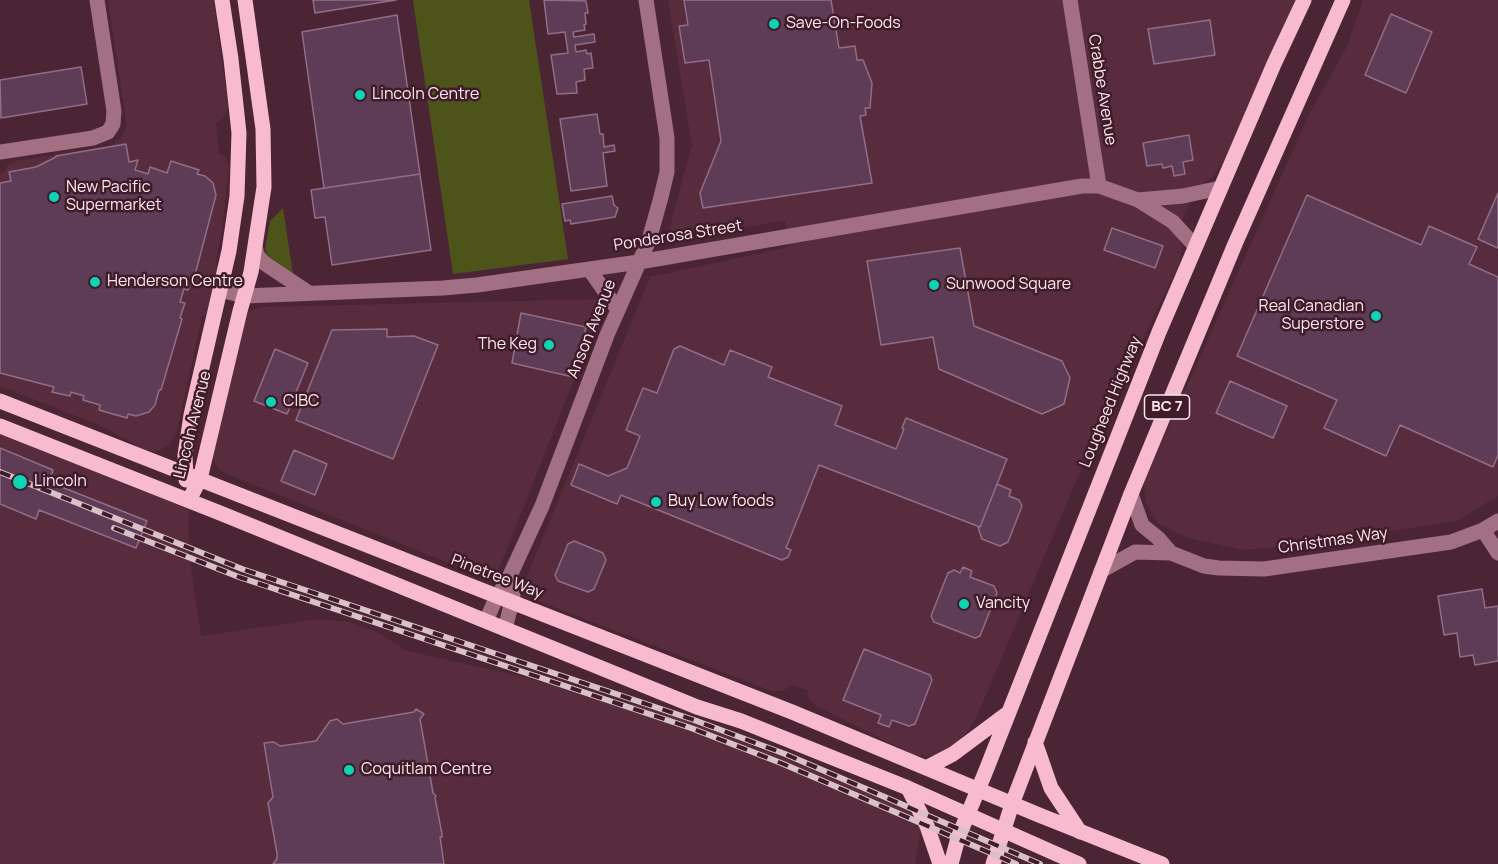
<!DOCTYPE html>
<style>
body{margin:0}
canvas{display:block;background:#4b2534}
</style>
<canvas width="1498" height="864"></canvas>
<script>
const c = document.querySelector('canvas').getContext('2d');
c.lineJoin = 'round';
function fill(path, color) {
  c.fillStyle = color;
  c.fill(path, 'evenodd');
}
function shape(rows) {
  const path = new Path2D();
  for (const r of rows) {
    path.moveTo(r[0], r[1]);
    for (let i = 2; i < r.length; i += 2) path.lineTo(r[i], r[i + 1]);
  }
  return path;
}
function strokePath(path, color, width, dash) {
  c.strokeStyle = color;
  c.lineWidth = width;
  c.lineCap = dash ? 'butt' : 'round';
  c.setLineDash(dash || []);
  c.stroke(path);
}
function write(font, color, halo, rows, align = 'center') {
  c.font = font + ' Manrope,sans-serif';
  c.lineWidth = 5;
  c.setLineDash([]);
  c.textBaseline = 'middle';
  c.strokeStyle = halo;
  c.fillStyle = color;
  for (const [text, x, y, turn = 0] of rows) {
    c.save();
    c.translate(x, y);
    c.rotate((+turn || 0) * Math.PI / 180);
    c.textAlign = isNaN(turn) ? turn : align;
    if (halo) c.strokeText(text, 0, 0);
    c.fillText(text, 0, 0);
    c.restore();
  }
}
const built = shape([
 [108,0,213,0,228,104,226,115,216,124,219,153,226,158,229,167,222,229,216,259,218,271,207,314,202,317,176,434,169,445,157,451,145,450,104,427,0,386,0,173,4,173,7,166,16,161,111,146,122,137,126,127,126,120],
 [668,0,1296,0,1226,156,1214,176,1197,187,1176,232,1182,247,1179,264,1084,462,977,716,967,732,956,744,936,756,913,755,817,706,809,699,808,690,791,685,783,691,772,691,520,594,650,277,789,247,785,221,667,238,692,145],
 [1363,0,1498,0,1498,496,1457,521,1297,545,1242,550,1186,537,1158,523,1146,503,1144,482,1308,117,1347,46],
 [606,299,494,581,227,474,220,470,212,458,243,317,254,309,263,307],
 [0,426,189,500,188,548,201,636,312,620,345,621,377,632,407,651,502,672,665,712,923,812,915,864,0,864]
]);
const green = shape([
 [413,0,529,0,568,259,453,274],
 [283,208,293,275,270,259,265,249,270,221]
]);
const building = shape([
 [313,0,396,0,315,13,313,0],
 [544,0,586,1,588,13,585,13,586,24,584,25,585,30,573,32,574,37,594,34,595,42,575,45,576,52,586,50,587,54,591,53,593,68,584,69,585,80,576,82,577,93,557,94,551,55,568,53,565,32,548,34,544,0],
 [684,0,831,0,839,48,855,46,857,60,863,60,872,83,870,108,865,108,866,115,860,116,872,183,703,208,700,193,721,141,709,60,685,63,679,26,688,25,684,0],
 [1391,14,1432,32,1406,93,1365,75,1391,14],
 [397,15,420,174,324,188,302,32,397,15],
 [1210,20,1215,55,1154,64,1148,29,1210,20],
 [81,67,87,104,1,118,0,80,81,67],
 [597,114,600,134,603,134,604,147,614,145,615,151,603,153,607,186,571,191,560,119,597,114],
 [1189,135,1193,160,1183,162,1185,174,1174,176,1172,166,1163,168,1162,164,1147,166,1143,143,1189,135],
 [126,144,129,162,138,160,135,170,148,174,150,167,167,173,171,161,199,170,197,174,205,176,213,183,216,195,195,275,193,274,188,290,184,289,180,302,185,303,180,318,182,319,161,390,159,390,155,405,149,412,136,416,128,414,127,418,99,410,100,405,83,400,84,396,71,392,70,396,52,392,54,387,0,373,0,183,11,181,9,172,36,167,56,157,56,156,126,144],
 [420,174,431,250,332,265,325,217,315,218,311,190,420,174],
 [1498,193,1498,248,1478,239,1498,193],
 [1307,195,1421,245,1429,226,1477,247,1469,264,1498,277,1498,455,1493,467,1400,425,1386,456,1324,428,1337,400,1237,356,1307,195],
 [612,196,614,205,618,208,615,217,571,224,570,220,565,221,562,204,612,196],
 [1112,228,1163,246,1155,268,1104,250,1112,228],
 [960,248,974,326,1062,361,1070,378,1064,404,1042,414,939,369,933,337,881,345,867,261,960,248],
 [521,313,586,327,573,377,512,363,521,313],
 [387,329,387,337,414,336,438,345,393,459,296,420,332,330,387,329],
 [680,346,724,365,730,350,772,367,768,377,842,406,835,425,896,449,904,429,902,428,906,418,1007,459,980,527,819,465,786,548,791,550,788,557,782,560,621,495,617,504,571,485,579,464,608,476,627,468,640,436,626,430,643,388,657,393,674,349,680,346],
 [275,349,308,363,287,414,254,401,275,349],
 [1230,381,1287,406,1273,438,1216,413,1230,381],
 [0,448,53,470,49,482,147,521,136,548,39,510,36,519,0,504,0,448],
 [294,450,327,464,315,495,281,481,294,450],
 [997,484,1011,490,1009,496,1019,500,1022,506,1008,542,1000,546,982,539,978,527,980,527,997,484],
 [574,541,603,553,606,560,594,589,588,592,558,581,555,575,568,544,574,541],
 [963,567,972,571,970,577,994,586,997,593,980,636,975,638,934,622,931,616,948,573,954,570,960,573,963,567],
 [1482,589,1485,608,1498,606,1498,661,1475,665,1473,655,1460,657,1457,633,1444,635,1438,596,1482,589],
 [864,649,930,675,932,680,915,724,909,726,892,720,889,727,878,723,881,715,843,700,864,649],
 [416,709,424,714,420,719,433,793,436,796,435,798,442,834,442,837,440,837,444,864,273,864,277,859,277,853,268,803,273,797,264,743,274,742,280,746,316,741,330,721,337,719,343,724,414,712,416,709]
]);
const minor = shape([
 [1070,0,1099,186],
 [0,152,93,138,108,132,113,124,114,111,97,0],
 [1138,200,1183,196,1220,188],
 [256,250,257,255,264,263,309,293],
 [589,269,618,310],
 [220,290,244,296,443,288,477,285,639,262,1082,186,1099,186,1138,200,1173,222,1195,246],
 [1131,494,1142,525,1158,538,1171,553],
 [1483,530,1498,553],
 [1101,571,1135,552,1171,553,1204,566,1219,568,1264,569,1451,542,1483,530,1498,521],
 [486,621,497,596,507,582,542,506,607,335,649,240,661,197,667,172,667,138,646,0],
 [505,629,513,597,512,587,507,582]
]);
const major = shape([
 [0,401,792,712,1039,815,1162,864],
 [0,426,220,513,697,707,741,721,908,788,1079,864],
 [186,480,185,455,191,415,229,251,237,196,239,133,231,59,222,0],
 [189,500,200,479,240,311,251,272,264,187,263,129,245,0],
 [1035,742,1051,788,1080,832],
 [926,768,953,754,1008,713],
 [908,788,927,826,940,864],
 [951,864,958,838,985,773,1159,332,1274,64,1304,0],
 [993,864,1012,804,1131,494,1235,244,1343,0]
]);
const rail = shape([
 [0,472,242,569,694,720,785,754,1040,864],
 [114,528,239,577,691,728,781,763,1016,864]
]);
const markers = [
 [774,24,6,"#0bd5b5"],
 [360,95,6,"#0bd5b5"],
 [54,197,6,"#0bd5b5"],
 [95,282,6,"#0bd5b5"],
 [934,285,6,"#0bd5b5"],
 [1376,316,6,"#0bd5b5"],
 [549,345,6,"#0bd5b5"],
 [271,402,6,"#0bd5b5"],
 [20,482,8,"#0bd5b5"],
 [656,502,6,"#0bd5b5"],
 [964,604,6,"#0bd5b5"],
 [349,770,6,"#0bd5b5"]
];
const shields = [
 [1167,407,45]
];
const shieldNames = [
 ["BC 7",1167,407]
];
const poiNames = [
 ["Save-On-Foods",786,24],
 ["Lincoln Centre",372,95],
 ["New Pacific",66,188],
 ["Supermarket",66,206],
 ["Henderson Centre",107,282],
 ["Sunwood Square",946,285],
 ["Real Canadian",1364,307,"right"],
 ["Superstore",1364,325,"right"],
 ["The Keg",537,345,"right"],
 ["CIBC",283,402],
 ["Lincoln",34,482],
 ["Buy Low foods",668,502],
 ["Vancity",976,604],
 ["Coquitlam Centre",361,770]
];
const streetNames = [
 ["Crabbe Avenue",1102,90,81],
 ["Ponderosa Street",678,236,-9],
 ["Anson Avenue",592,329,-68],
 ["Lougheed Highway",1111,402,-68],
 ["Lincoln Avenue",193,425,-76],
 ["Christmas Way",1333,541,-8],
 ["Pinetree Way",497,577,21]
];
fill(built, '#592c3d');
fill(green, '#4c5419');
fill(building, '#5e3c55');
strokePath(building, '#926d88', 1.5);
strokePath(minor, '#a27082', 15);
strokePath(major, '#f8bacf', 15);
strokePath(rail, '#d9c1c8', 6);
strokePath(rail, '#401b2a', 4, [11]);
for (const [x, y, r, color] of markers) {
  const dot = new Path2D();
  dot.arc(x, y, r, 0, 2 * Math.PI);
  c.fillStyle = color;
  c.fill(dot);
  strokePath(dot, '#401b2a', 2);
}
for (const [x, y, w] of shields) {
  const box = new Path2D();
  box.roundRect(x - w / 2, y - 12, w, 24, 4.5);
  c.fillStyle = '#401b2a';
  c.fill(box);
  strokePath(box, '#fce7ed', 1.5);
}
write('bold 15px', '#fce7ed', null, shieldNames);
write('16px', '#fce7ed', '#401b2a', poiNames, 'left');
write('16px', '#fce7ed', '#401b2a', streetNames);
</script>
